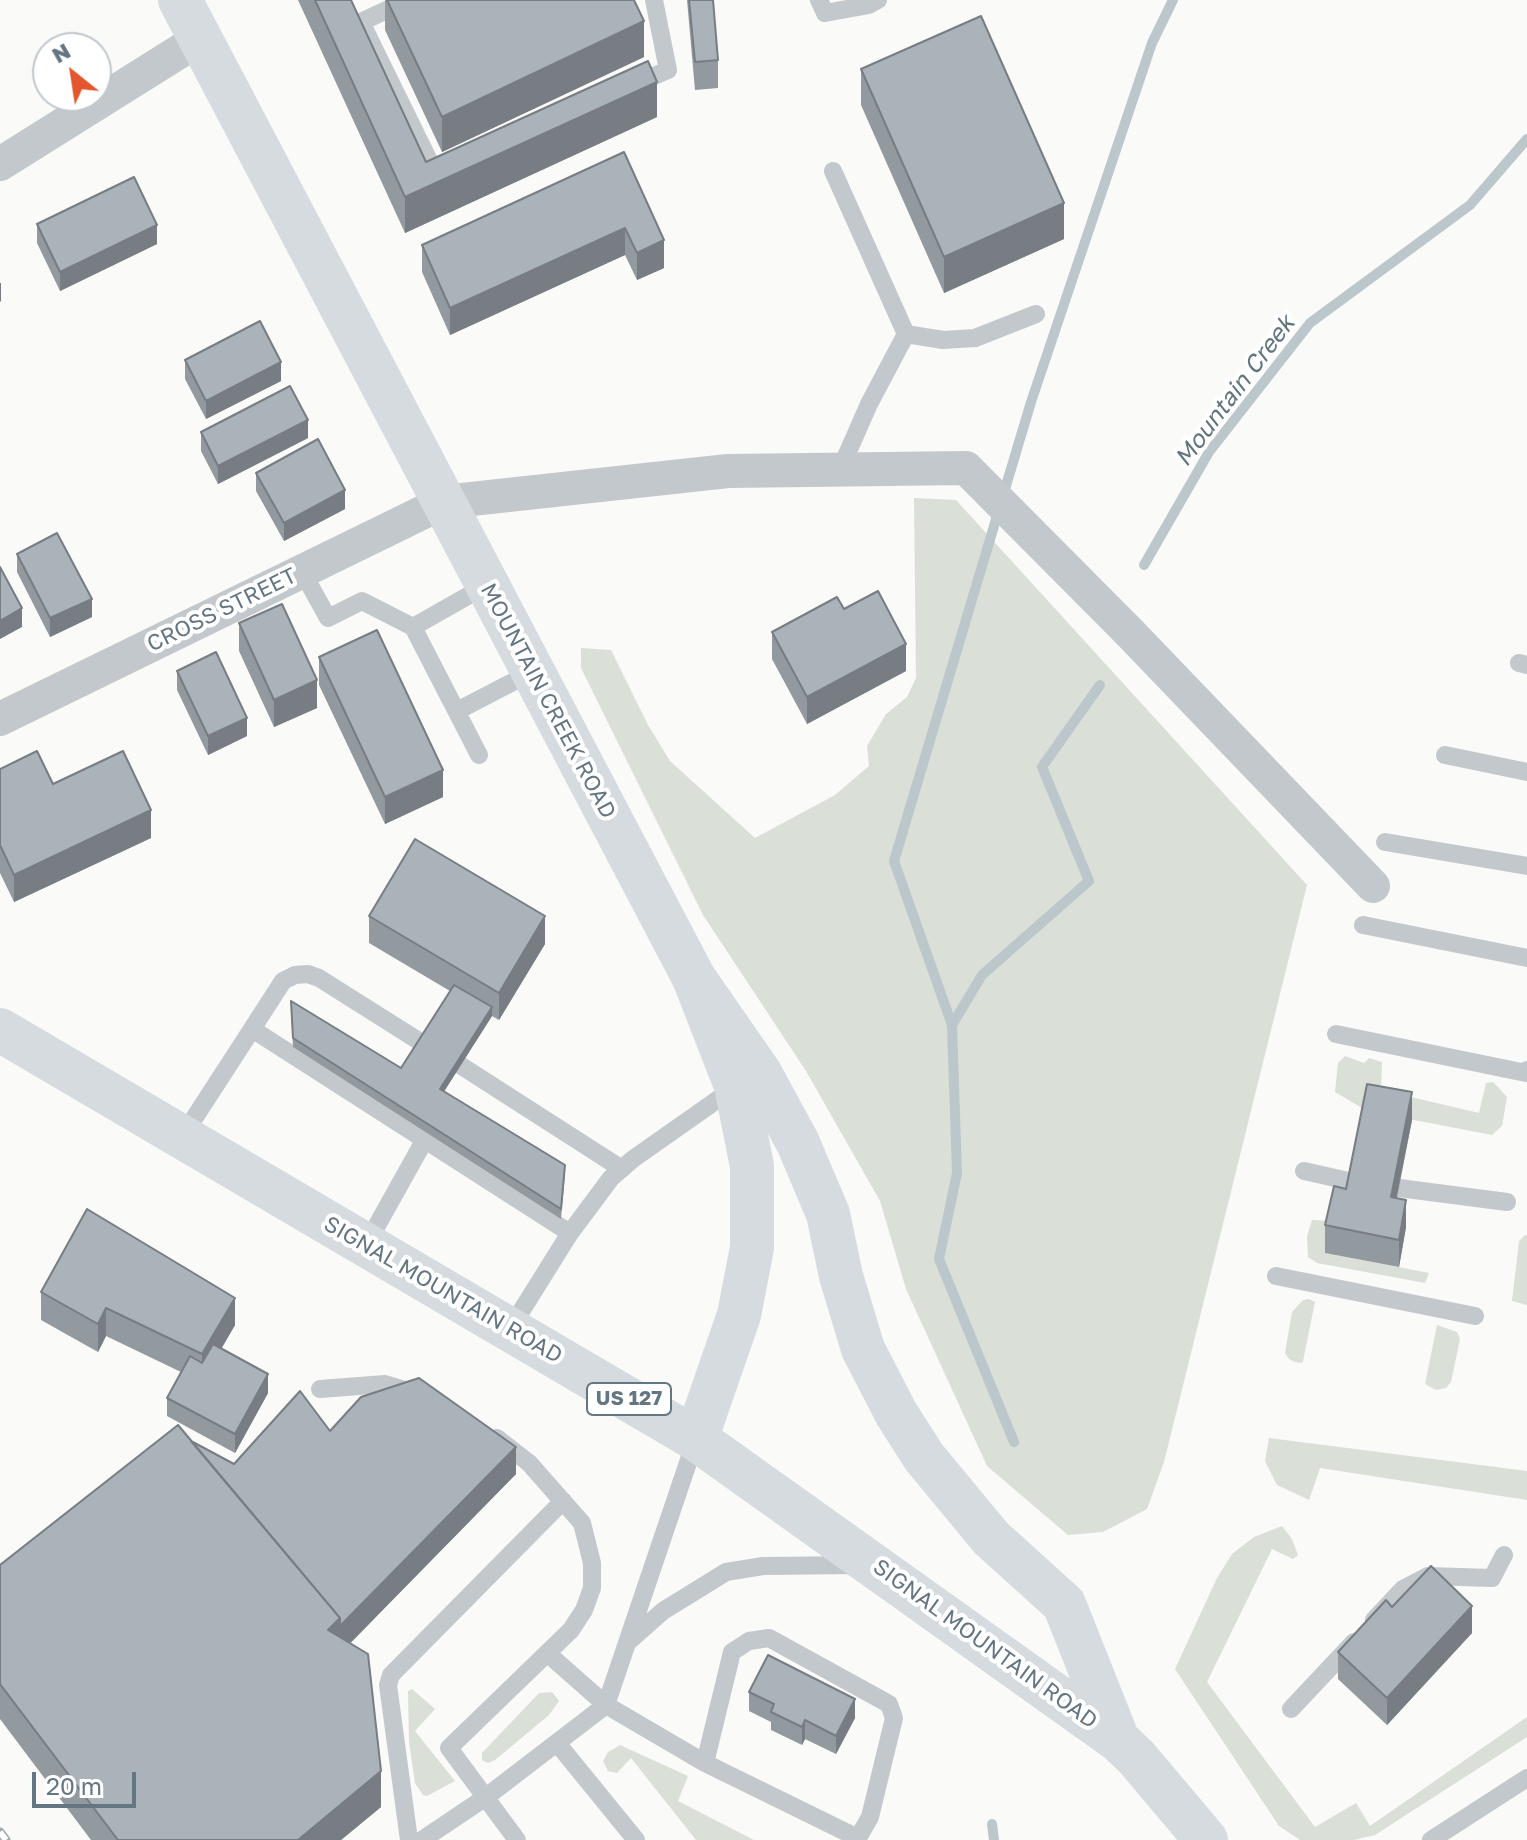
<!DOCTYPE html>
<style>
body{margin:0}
#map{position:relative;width:1527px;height:1840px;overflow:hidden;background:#fafaf8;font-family:"Golos Text",sans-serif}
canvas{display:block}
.north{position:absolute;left:32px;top:32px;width:80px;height:80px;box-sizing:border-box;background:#fff;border:2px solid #c1c8cd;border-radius:50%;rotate:330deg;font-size:22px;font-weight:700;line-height:32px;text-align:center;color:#657683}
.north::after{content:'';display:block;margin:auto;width:28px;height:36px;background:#e4572e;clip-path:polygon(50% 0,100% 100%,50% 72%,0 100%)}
.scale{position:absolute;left:32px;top:1772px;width:104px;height:36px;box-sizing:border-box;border:4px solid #657683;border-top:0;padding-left:10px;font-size:24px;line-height:28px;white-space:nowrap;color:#657683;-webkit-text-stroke:6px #fff;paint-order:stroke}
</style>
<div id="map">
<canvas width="1527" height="1840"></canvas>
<div class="north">N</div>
<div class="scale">20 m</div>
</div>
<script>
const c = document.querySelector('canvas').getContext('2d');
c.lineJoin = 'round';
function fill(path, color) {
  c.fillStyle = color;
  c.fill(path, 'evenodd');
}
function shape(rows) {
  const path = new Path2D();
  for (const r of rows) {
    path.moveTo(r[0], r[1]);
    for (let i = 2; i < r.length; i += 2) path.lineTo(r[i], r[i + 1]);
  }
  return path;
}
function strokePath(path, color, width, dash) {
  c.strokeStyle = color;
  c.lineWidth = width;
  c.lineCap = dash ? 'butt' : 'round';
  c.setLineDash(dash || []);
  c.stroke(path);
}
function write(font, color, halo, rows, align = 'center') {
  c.font = font + ' "Golos Text",sans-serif';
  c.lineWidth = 8;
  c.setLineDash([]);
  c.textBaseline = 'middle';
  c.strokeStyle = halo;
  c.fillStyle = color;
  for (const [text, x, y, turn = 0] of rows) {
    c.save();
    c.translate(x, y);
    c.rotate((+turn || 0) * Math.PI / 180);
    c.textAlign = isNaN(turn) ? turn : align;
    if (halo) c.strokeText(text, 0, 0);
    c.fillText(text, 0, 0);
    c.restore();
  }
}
const green = shape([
 [914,498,956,500,1307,885,1164,1462,1147,1509,1103,1532,1068,1535,987,1466,906,1289,880,1201,806,1071,703,915,581,668,581,648,611,650,648,725,670,761,755,838,835,795,869,766,867,746,886,714,907,697,916,678],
 [1345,1056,1364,1063,1369,1058,1382,1062,1381,1090,1479,1113,1486,1083,1493,1082,1507,1097,1502,1126,1492,1135,1367,1111,1335,1092,1338,1063],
 [1312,1220,1332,1221,1326,1253,1429,1273,1425,1283,1317,1263,1308,1257,1307,1236],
 [1525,1235,1527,1235,1527,1305,1512,1301,1519,1241],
 [1309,1299,1315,1302,1303,1361,1302,1363,1295,1362,1289,1359,1285,1353,1292,1312,1303,1300],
 [1437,1325,1457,1332,1460,1339,1451,1382,1446,1388,1436,1390,1425,1384],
 [1269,1438,1527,1471,1527,1500,1320,1468,1309,1500,1277,1485,1265,1461],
 [1282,1526,1292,1539,1298,1555,1293,1559,1272,1549,1207,1682,1315,1827,1356,1803,1370,1826,1527,1717,1527,1737,1375,1835,1354,1840,1300,1840,1279,1826,1175,1669,1217,1578,1232,1554,1254,1537],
 [412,1689,435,1709,415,1731,455,1781,427,1796,423,1795,415,1783,409,1742,408,1691],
 [552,1692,559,1701,549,1715,495,1760,488,1763,482,1760,482,1753,539,1693],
 [620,1745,688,1776,678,1801,754,1840,696,1840,631,1758,617,1773,608,1771,603,1761,608,1752]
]);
const stream = shape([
 [1144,565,1209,452,1310,323,1470,205,1527,139],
 [952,1025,982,975,1089,881,1042,767,1100,685],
 [1014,1442,939,1259,957,1173,952,1025,894,861,1031,402,1152,43,1173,0],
 [992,1824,994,1840]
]);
const lane = shape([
 [408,0,361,22,436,175,442,173],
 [819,0,825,13,869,5,878,0],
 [633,85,668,70,654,0],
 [833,171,906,334],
 [840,470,869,404,906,334,943,340,975,338,1036,314],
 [302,571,328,618,362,601,413,627,479,755],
 [413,627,487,585],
 [1519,663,1527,665],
 [457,711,532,672],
 [1445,755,1527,772],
 [1385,842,1527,866],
 [1363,925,1527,958],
 [252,1029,283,981,295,975,308,974,319,978,422,1043],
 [1336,1034,1526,1073,1527,1070],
 [460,1065,622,1169],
 [182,1137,252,1029,570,1233,510,1329],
 [1304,1171,1353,1182],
 [1399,1188,1507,1202],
 [570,1233,611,1178,633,1159,734,1088],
 [366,1245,424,1141],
 [1276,1276,1475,1316],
 [320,1389,385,1384,415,1393],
 [497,1438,529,1463,582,1523,592,1563,592,1588,584,1610,571,1630,449,1748,517,1840],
 [1374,1620,1403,1589,1428,1576,1492,1578,1504,1555],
 [629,1641,663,1611,726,1572,763,1566,857,1565],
 [547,1653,606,1705,705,1763,858,1838,857,1840],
 [1291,1709,1354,1642],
 [557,1743,636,1840],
 [705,1763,732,1652,749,1641,769,1638,889,1704,894,1718,870,1817,858,1838],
 [409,1840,388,1685,391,1675,563,1501],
 [422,1840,486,1797,606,1705,696,1439],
 [1431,1840,1527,1778]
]);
const street = shape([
 [0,164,201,38],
 [0,719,444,502,728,471,966,468,1131,634,1373,886]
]);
const secondary = shape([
 [180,0,694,978,736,1086,752,1166,752,1248,739,1315,696,1439]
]);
const primary = shape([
 [694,978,760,1073,798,1143,828,1214,841,1276,863,1349,896,1413,924,1457,991,1538,1064,1604,1118,1740],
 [0,1030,696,1439,1118,1740,1136,1757,1206,1840]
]);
const rail = shape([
 [0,1832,6,1840]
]);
const wall = shape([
 [298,0,351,0,426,162,657,117,405,233],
 [385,0,634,0,644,57,442,152,385,30],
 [687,0,713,0,718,60,718,88,695,90],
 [861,69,1064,239,944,293,861,105],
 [624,152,664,268,637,280,625,255,450,335,422,272,422,245],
 [37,224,157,244,60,291,37,243],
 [185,360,281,381,206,419,185,379],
 [201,432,308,438,218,484,201,451],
 [256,473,345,509,284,541,256,491],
 [17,554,92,617,50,637,17,572],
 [844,609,906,671,807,724,772,659,772,632],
 [239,623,317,708,274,727,239,651],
 [319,657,443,797,385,824,319,685],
 [177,671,247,736,208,755,177,690],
 [0,769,151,838,14,902,0,873],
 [369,916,545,944,499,1020,492,1016,444,1091,565,1174,561,1219,293,1047,291,1010,401,1068,450,991,369,943],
 [1412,1120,1397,1198,1406,1227,1399,1267,1325,1253,1325,1225,1346,1189],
 [41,1292,235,1325,221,1349,268,1393,235,1453,167,1416,167,1398,181,1372,106,1336,98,1352,41,1320],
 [330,1431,516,1474,350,1643,381,1807,341,1840,91,1840,0,1719,0,1565,191,1441,234,1464],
 [1392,1607,1472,1633,1387,1725,1338,1679,1338,1652],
 [749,1692,855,1718,836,1754,805,1739,802,1745,771,1730,771,1722,749,1711]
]);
const shadedWall = shape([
 [644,21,644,57,442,152,442,117],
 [657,82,657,117,405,233,405,197],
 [1064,203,1064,239,944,293,944,257],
 [157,225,157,244,60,291,60,272],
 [625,228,625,255,450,335,450,308],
 [664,240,664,268,637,280,637,253],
 [0,283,1,283,1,301,0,302],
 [281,362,281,381,206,419,206,401],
 [308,420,308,438,218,484,218,466],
 [345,490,345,509,284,541,284,523],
 [92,599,92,617,50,637,50,618],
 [22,608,22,627,0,639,0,621],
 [906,644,906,671,807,724,807,697],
 [317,680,317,708,274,727,274,700],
 [247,718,247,736,208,755,208,736],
 [443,770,443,797,385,824,385,797],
 [151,810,151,838,14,902,14,875],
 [545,916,545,944,499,1020,499,993],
 [492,1007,492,1016,440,1098,440,1089],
 [1412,1092,1412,1120,1391,1224,1391,1197],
 [1406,1200,1406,1227,1399,1267,1399,1240],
 [235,1298,235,1325,202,1382,202,1354],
 [106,1308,106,1336,98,1352,98,1324],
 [268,1374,268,1393,235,1453,235,1434],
 [516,1447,516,1474,328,1666,328,1630],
 [1472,1606,1472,1633,1387,1725,1387,1698],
 [855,1699,855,1718,836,1754,836,1736],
 [805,1720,805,1739,802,1745,802,1727],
 [381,1771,381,1807,341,1840,298,1840]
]);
const building = shape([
 [315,0,351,0,426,162,648,61,657,82,405,197,315,0],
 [387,0,634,0,644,21,442,117,387,0],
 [689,0,713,0,718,60,695,62,689,0],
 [981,16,1064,203,944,257,861,69,981,16],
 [624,152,664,240,637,253,625,228,450,308,422,245,624,152],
 [134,177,157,225,60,272,37,224,134,177],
 [260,321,281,362,206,401,185,360,260,321],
 [290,386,308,420,218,466,201,432,290,386],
 [318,439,345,490,284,523,256,473,318,439],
 [57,533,92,599,50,618,17,554,57,533],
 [0,567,22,608,0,621,0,567],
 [878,591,906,644,807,697,772,632,837,597,844,609,878,591],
 [282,604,317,680,274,700,239,623,282,604],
 [377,630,443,770,385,797,319,657,377,630],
 [216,652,247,718,208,736,177,671,216,652],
 [37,751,53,784,123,751,151,810,14,875,0,845,0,769,37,751],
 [415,839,545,916,499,993,369,916,415,839],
 [454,985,492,1007,440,1089,565,1165,561,1209,293,1038,291,1001,401,1068,454,985],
 [1367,1084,1412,1092,1391,1197,1406,1200,1399,1240,1325,1225,1334,1186,1346,1189,1367,1084],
 [87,1209,235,1298,202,1354,106,1308,98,1324,41,1292,87,1209],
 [213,1344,268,1374,235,1434,167,1398,190,1356,202,1363,213,1344],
 [419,1378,516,1447,340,1626,340,1618,191,1441,234,1464,300,1391,330,1431,361,1397,419,1378],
 [178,1425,340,1618,328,1630,368,1654,381,1771,298,1840,118,1840,0,1684,0,1565,178,1425],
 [1431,1566,1472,1606,1387,1698,1338,1652,1386,1600,1392,1607,1431,1566],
 [768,1655,855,1699,836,1736,805,1720,802,1727,771,1712,774,1704,749,1692,768,1655]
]);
const shields = [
 [629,1399,84]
];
const shieldNames = [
 ["US 127",629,1399]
];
const streetNames = [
 ["CROSS STREET",222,610,-26],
 ["MOUNTAIN CREEK ROAD",548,701,62],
 ["SIGNAL MOUNTAIN ROAD",443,1290,30],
 ["SIGNAL MOUNTAIN ROAD",985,1644,36]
];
const waterNames = [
 ["Mountain Creek",1235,391,-53]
];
fill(green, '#dadfd7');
strokePath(stream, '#bbc7cb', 10);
strokePath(lane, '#c3c8cc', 18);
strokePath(street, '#c3c8cc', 34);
strokePath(secondary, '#d6dbdf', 44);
strokePath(primary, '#d6dbdf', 44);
strokePath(rail, '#a2aab0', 9);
strokePath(rail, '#fff', 6, [18]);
fill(wall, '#929a9f');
fill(shadedWall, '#777d82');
fill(building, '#aab3b9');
strokePath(building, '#777d82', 2);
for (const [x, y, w] of shields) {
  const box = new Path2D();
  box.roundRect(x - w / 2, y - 16, w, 32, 6);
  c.fillStyle = '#fff';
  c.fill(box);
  strokePath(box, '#657683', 2);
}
write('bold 20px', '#657683', null, shieldNames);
write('22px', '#657683', '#fff', streetNames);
write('italic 24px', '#60757c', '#fff', waterNames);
</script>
